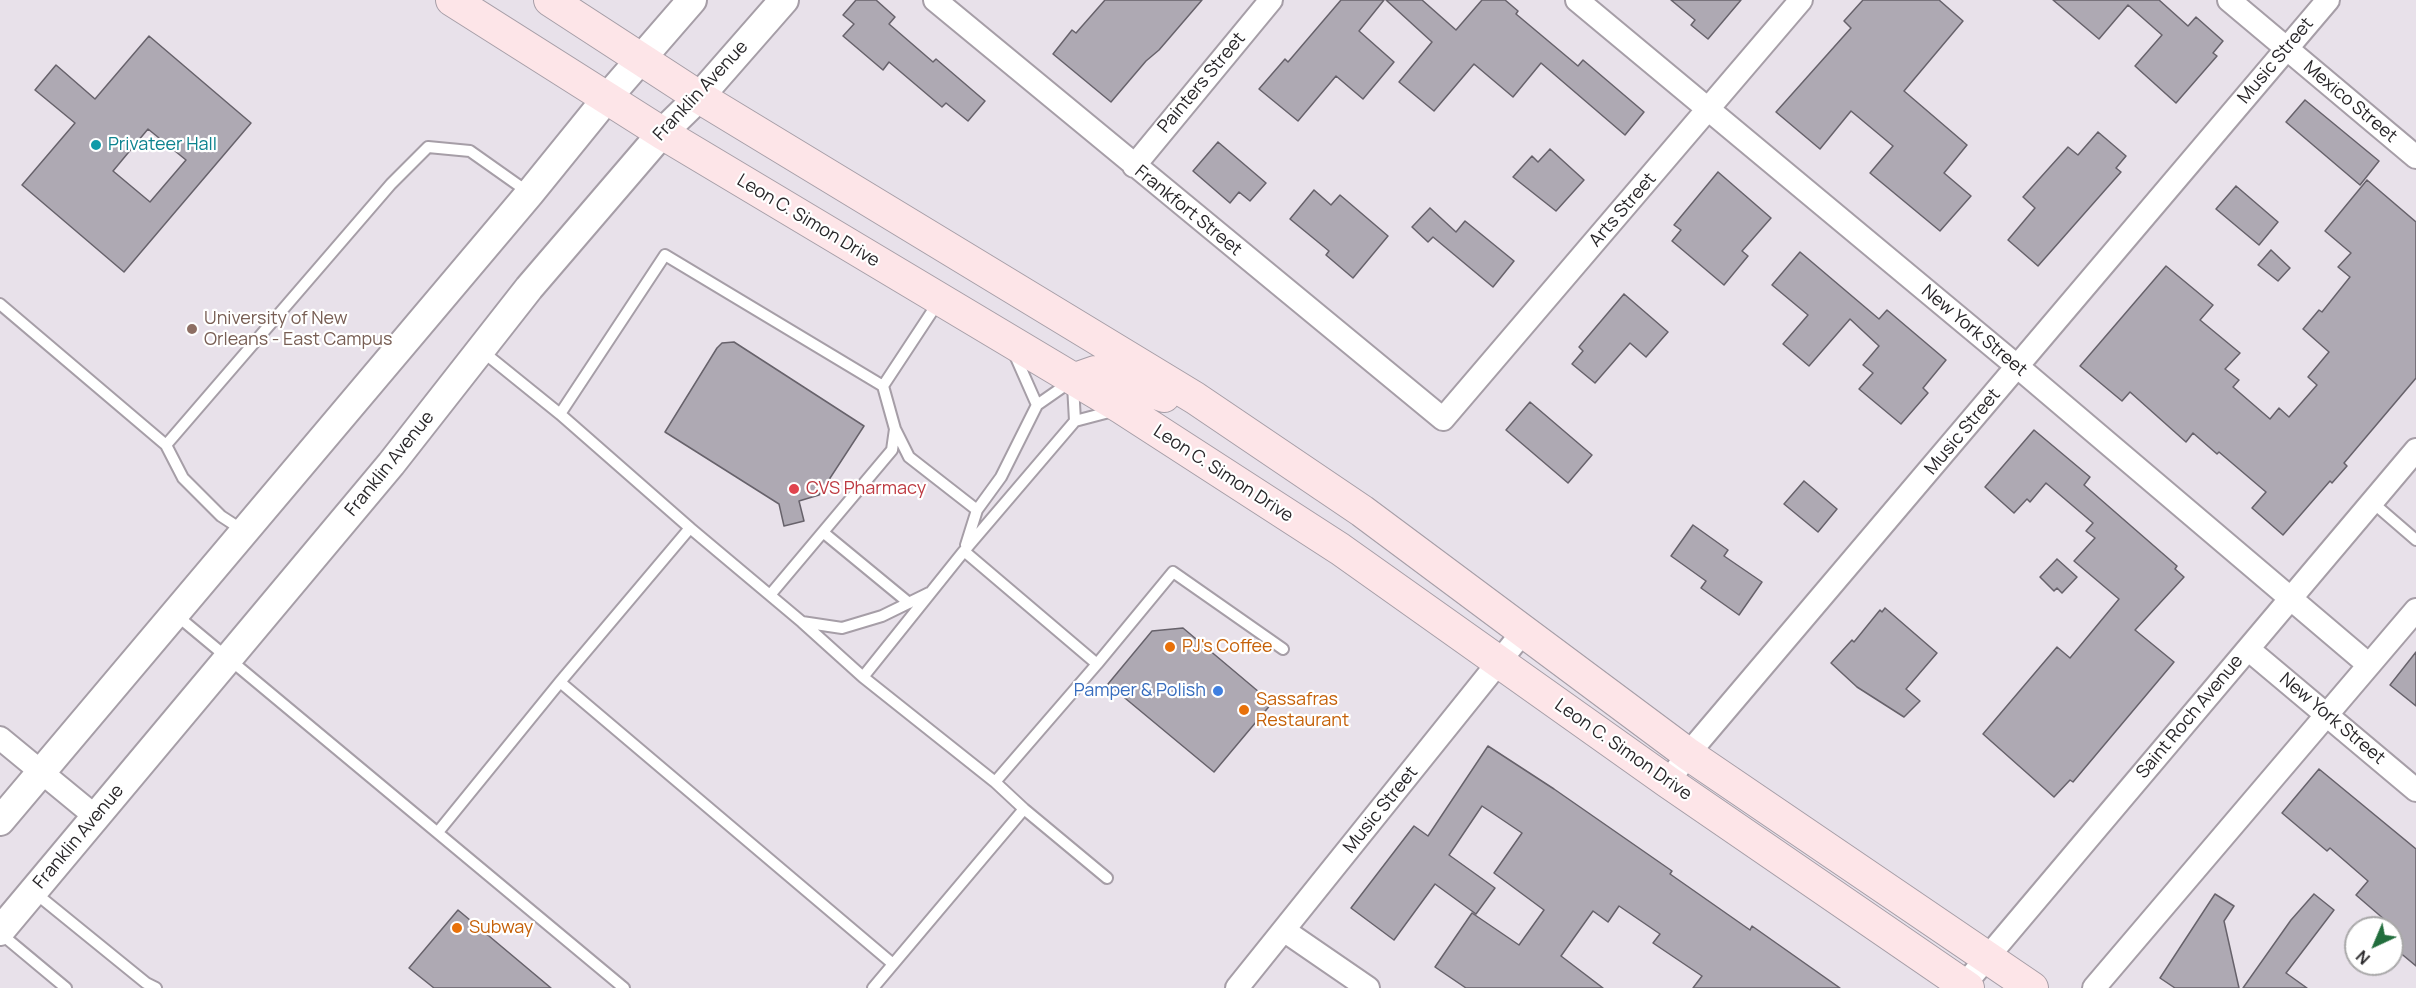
<!DOCTYPE html>
<style>
body{margin:0}
#map{position:relative;width:2416px;height:988px;overflow:hidden;background:#e8e1ea;font-family:Manrope,sans-serif}
canvas{display:block}
.north{position:absolute;left:2344px;top:916px;width:60px;height:60px;box-sizing:border-box;background:#fff;border:2px solid #a9a8a9;border-radius:50%;rotate:224deg;font-size:16px;font-weight:700;line-height:24px;text-align:center;color:#282629}
.north::after{content:'';display:block;margin:auto;width:21px;height:27px;background:#226e3d;clip-path:polygon(50% 0,100% 100%,50% 72%,0 100%)}
</style>
<div id="map">
<canvas width="2416" height="988"></canvas>
<div class="north">N</div>
</div>
<script>
const c = document.querySelector('canvas').getContext('2d');
c.lineJoin = 'round';
function fill(path, color) {
  c.fillStyle = color;
  c.fill(path, 'evenodd');
}
function shape(rows) {
  const path = new Path2D();
  for (const r of rows) {
    path.moveTo(r[0], r[1]);
    for (let i = 2; i < r.length; i += 2) path.lineTo(r[i], r[i + 1]);
  }
  return path;
}
function strokePath(path, color, width, dash) {
  c.strokeStyle = color;
  c.lineWidth = width;
  c.lineCap = dash ? 'butt' : 'round';
  c.setLineDash(dash || []);
  c.stroke(path);
}
function write(font, color, halo, rows, align = 'center') {
  c.font = font + ' Manrope,sans-serif';
  c.lineWidth = 4.5;
  c.setLineDash([]);
  c.textBaseline = 'middle';
  c.strokeStyle = halo;
  c.fillStyle = color;
  for (const [text, x, y, turn = 0] of rows) {
    c.save();
    c.translate(x, y);
    c.rotate((+turn || 0) * Math.PI / 180);
    c.textAlign = isNaN(turn) ? turn : align;
    if (halo) c.strokeText(text, 0, 0);
    c.fillText(text, 0, 0);
    c.restore();
  }
}
const building = shape([
 [856,0,876,0,895,17,889,24,933,62,936,59,985,101,968,121,946,103,942,107,889,62,883,70,843,36,854,24,843,15,856,0],
 [1105,0,1202,0,1159,50,1146,61,1111,102,1053,54,1072,30,1076,33,1105,0],
 [1341,0,1384,0,1359,31,1394,62,1363,99,1336,76,1298,121,1259,89,1285,59,1288,62,1341,0],
 [1386,0,1422,0,1456,30,1482,0,1505,0,1518,11,1516,14,1578,66,1583,60,1644,112,1625,135,1541,63,1513,97,1474,64,1434,111,1399,82,1432,42,1386,0],
 [1671,0,1741,0,1708,39,1691,25,1695,20,1671,0],
 [1863,0,1939,0,1963,21,1904,91,1967,145,1944,173,1971,196,1940,231,1870,173,1893,146,1851,111,1820,149,1776,112,1851,28,1844,21,1863,0],
 [2053,0,2159,0,2188,26,2196,17,2223,41,2213,53,2217,56,2176,103,2135,66,2162,35,2128,5,2099,39,2053,0],
 [149,36,251,123,124,272,22,185,75,123,35,90,56,65,95,99,149,36],
 [148,129,186,160,150,202,113,171,148,129],
 [2305,100,2379,161,2360,185,2286,122,2305,100],
 [2098,132,2126,156,2116,168,2121,172,2038,266,2008,240,2035,208,2023,197,2068,147,2078,155,2098,132],
 [1218,142,1266,183,1250,201,1239,192,1230,203,1193,171,1218,142],
 [1550,149,1584,180,1556,211,1513,177,1532,156,1538,162,1550,149],
 [1718,172,1771,218,1742,251,1748,256,1724,285,1672,241,1681,230,1674,225,1718,172],
 [2367,180,2416,222,2416,378,2344,463,2347,466,2332,483,2330,481,2283,535,2252,508,2266,492,2219,452,2217,454,2193,433,2186,442,2130,392,2122,401,2080,366,2166,266,2213,305,2200,320,2240,353,2225,369,2239,380,2233,387,2270,419,2279,408,2289,417,2317,385,2308,377,2329,352,2303,329,2319,310,2322,312,2350,277,2338,267,2351,253,2325,231,2367,180],
 [2236,186,2278,222,2259,245,2216,209,2236,186],
 [1314,190,1331,205,1340,195,1388,236,1353,278,1326,255,1329,251,1290,219,1314,190],
 [1430,208,1456,232,1465,221,1514,261,1493,287,1433,237,1428,242,1412,227,1430,208],
 [2271,250,2290,268,2278,281,2258,265,2271,250],
 [1800,252,1879,319,1887,310,1946,360,1923,388,1928,393,1901,424,1859,389,1873,373,1863,365,1879,346,1850,319,1809,366,1783,344,1808,315,1772,285,1800,252],
 [1624,294,1668,332,1646,357,1630,343,1595,383,1572,364,1583,351,1579,347,1624,294],
 [734,342,864,426,819,495,799,501,804,521,784,526,779,504,665,432,717,348,722,343,734,342],
 [1530,402,1592,455,1568,483,1506,430,1530,402],
 [2034,430,2090,477,2084,485,2177,566,2175,569,2184,577,2135,630,2174,662,2073,782,2070,780,2054,797,1983,734,2057,647,2070,658,2119,599,2074,561,2095,538,2086,531,2093,523,2046,483,2030,502,2027,499,2014,513,1985,487,2034,430],
 [1804,481,1837,509,1818,532,1784,504,1804,481],
 [1693,525,1728,550,1724,556,1762,582,1739,615,1701,588,1706,581,1671,556,1693,525],
 [2057,559,2077,577,2062,593,2057,588,2054,591,2040,577,2057,559],
 [1885,608,1937,653,1906,689,1920,701,1904,717,1857,687,1831,663,1852,640,1854,642,1880,610,1882,612,1885,608],
 [1183,628,1272,703,1214,772,1108,684,1152,631,1183,628],
 [2416,652,2416,706,2390,685,2416,652],
 [1488,746,1554,789,1672,871,1670,874,1750,930,1752,926,1840,988,1693,988,1702,976,1653,943,1660,934,1619,906,1608,922,1593,911,1561,956,1603,988,1466,988,1435,967,1472,913,1519,945,1544,910,1494,873,1522,833,1482,806,1449,855,1495,888,1476,914,1435,884,1394,940,1351,908,1414,826,1428,836,1488,746],
 [2319,769,2416,849,2416,966,2392,946,2392,926,2356,895,2368,881,2330,848,2327,851,2282,813,2319,769],
 [2215,894,2234,906,2224,921,2239,988,2175,988,2160,978,2215,894],
 [2314,894,2334,910,2286,973,2307,988,2243,988,2291,920,2314,894],
 [458,910,551,988,434,988,409,968,458,910]
]);
const service = shape([
 [0,304,166,445],
 [482,351,560,414,665,255,883,386,939,301],
 [1014,353,1037,405],
 [1073,385,1075,421],
 [560,414,690,528],
 [895,429,909,457,977,510],
 [2372,502,2416,540],
 [244,531,221,516,183,478,166,445,391,184,428,147,470,151,528,192],
 [824,533,909,603],
 [966,545,977,510,1001,477,1037,405,1070,382],
 [964,551,1097,664],
 [770,595,892,450,895,429,883,386],
 [175,614,624,988],
 [802,622,842,628,882,616,929,593],
 [863,677,964,551,1075,421,1113,411],
 [560,682,893,964],
 [995,782,1097,664,1173,572,1283,649],
 [438,832,560,682,690,528,802,622,863,677,995,782,1024,809,1107,878],
 [34,892,146,983,156,988],
 [0,933,66,988],
 [873,988,1024,809]
]);
const minor = shape([
 [935,0,1443,419,1801,0],
 [1577,0,2018,367,2369,665],
 [2229,0,2416,157],
 [1134,166,1271,0],
 [2248,649,2416,790],
 [0,738,96,817],
 [1668,782,1688,754,2328,0],
 [1285,931,1368,988],
 [1964,985,2416,450],
 [1237,988,1523,632],
 [2094,988,2416,610]
]);
const tertiary = shape([
 [0,821,530,193,607,98,692,0],
 [0,931,391,464,529,288,662,133,699,97,784,0]
]);
const secondary = shape([
 [452,0,662,133,1122,408,1340,549,1668,782,1968,988],
 [550,0,699,97,1195,398,1362,511,1688,754,2032,988],
 [1075,379,1095,372,1164,396]
]);
const markers = [
 [96,145,6,"#0f9aa8"],
 [192,329,6,"#8d6e63"],
 [794,489,6,"#e0444e"],
 [1170,647,6,"#e8710a"],
 [1218,691,6,"#3f7fe0"],
 [1244,710,6,"#e8710a"],
 [457,928,6,"#e8710a"]
];
const streetNames = [
 ["Music Street",2276,61,-50],
 ["Painters Street",1202,83,-50],
 ["Franklin Avenue",701,91,-47],
 ["Mexico Street",2350,102,40],
 ["Arts Street",1623,210,-49],
 ["Frankfort Street",1188,211,39],
 ["Leon C. Simon Drive",808,221,31],
 ["New York Street",1974,331,40],
 ["Music Street",1963,432,-50],
 ["Franklin Avenue",390,464,-51],
 ["Leon C. Simon Drive",1223,474,33],
 ["Saint Roch Avenue",2190,717,-50],
 ["New York Street",2332,719,40],
 ["Leon C. Simon Drive",1623,750,35],
 ["Music Street",1381,810,-51],
 ["Franklin Avenue",79,837,-50]
];
const cultureNames = [
 ["Privateer Hall",108,145]
];
const educationNames = [
 ["University of New",204,319],
 ["Orleans - East Campus",204,340]
];
const healthNames = [
 ["CVS Pharmacy",806,489]
];
const foodNames = [
 ["PJ's Coffee",1182,647],
 ["Sassafras",1256,700],
 ["Restaurant",1256,721],
 ["Subway",469,928]
];
const shopNames = [
 ["Pamper & Polish",1206,691]
];
fill(building, '#aea9b3');
strokePath(building, '#67626b', 1.5);
strokePath(service, '#a69ea7', 14);
strokePath(minor, '#a69ea7', 26);
strokePath(tertiary, '#a69ea7', 32);
strokePath(secondary, '#a69ea7', 34);
strokePath(service, '#fff', 10);
strokePath(minor, '#fff', 22);
strokePath(tertiary, '#fff', 28);
strokePath(secondary, '#fde5e8', 32);
for (const [x, y, r, color] of markers) {
  const dot = new Path2D();
  dot.arc(x, y, r, 0, 2 * Math.PI);
  c.fillStyle = color;
  c.fill(dot);
  strokePath(dot, '#fff', 2);
}
write('18px', '#282629', '#fff', streetNames);
write('18px', '#0d838f', '#fff', cultureNames, 'left');
write('18px', '#785e54', '#fff', educationNames, 'left');
write('18px', '#be3a42', '#fff', healthNames, 'left');
write('18px', '#c56008', '#fff', foodNames, 'left');
write('18px', '#366cbe', '#fff', shopNames, 'right');
</script>
